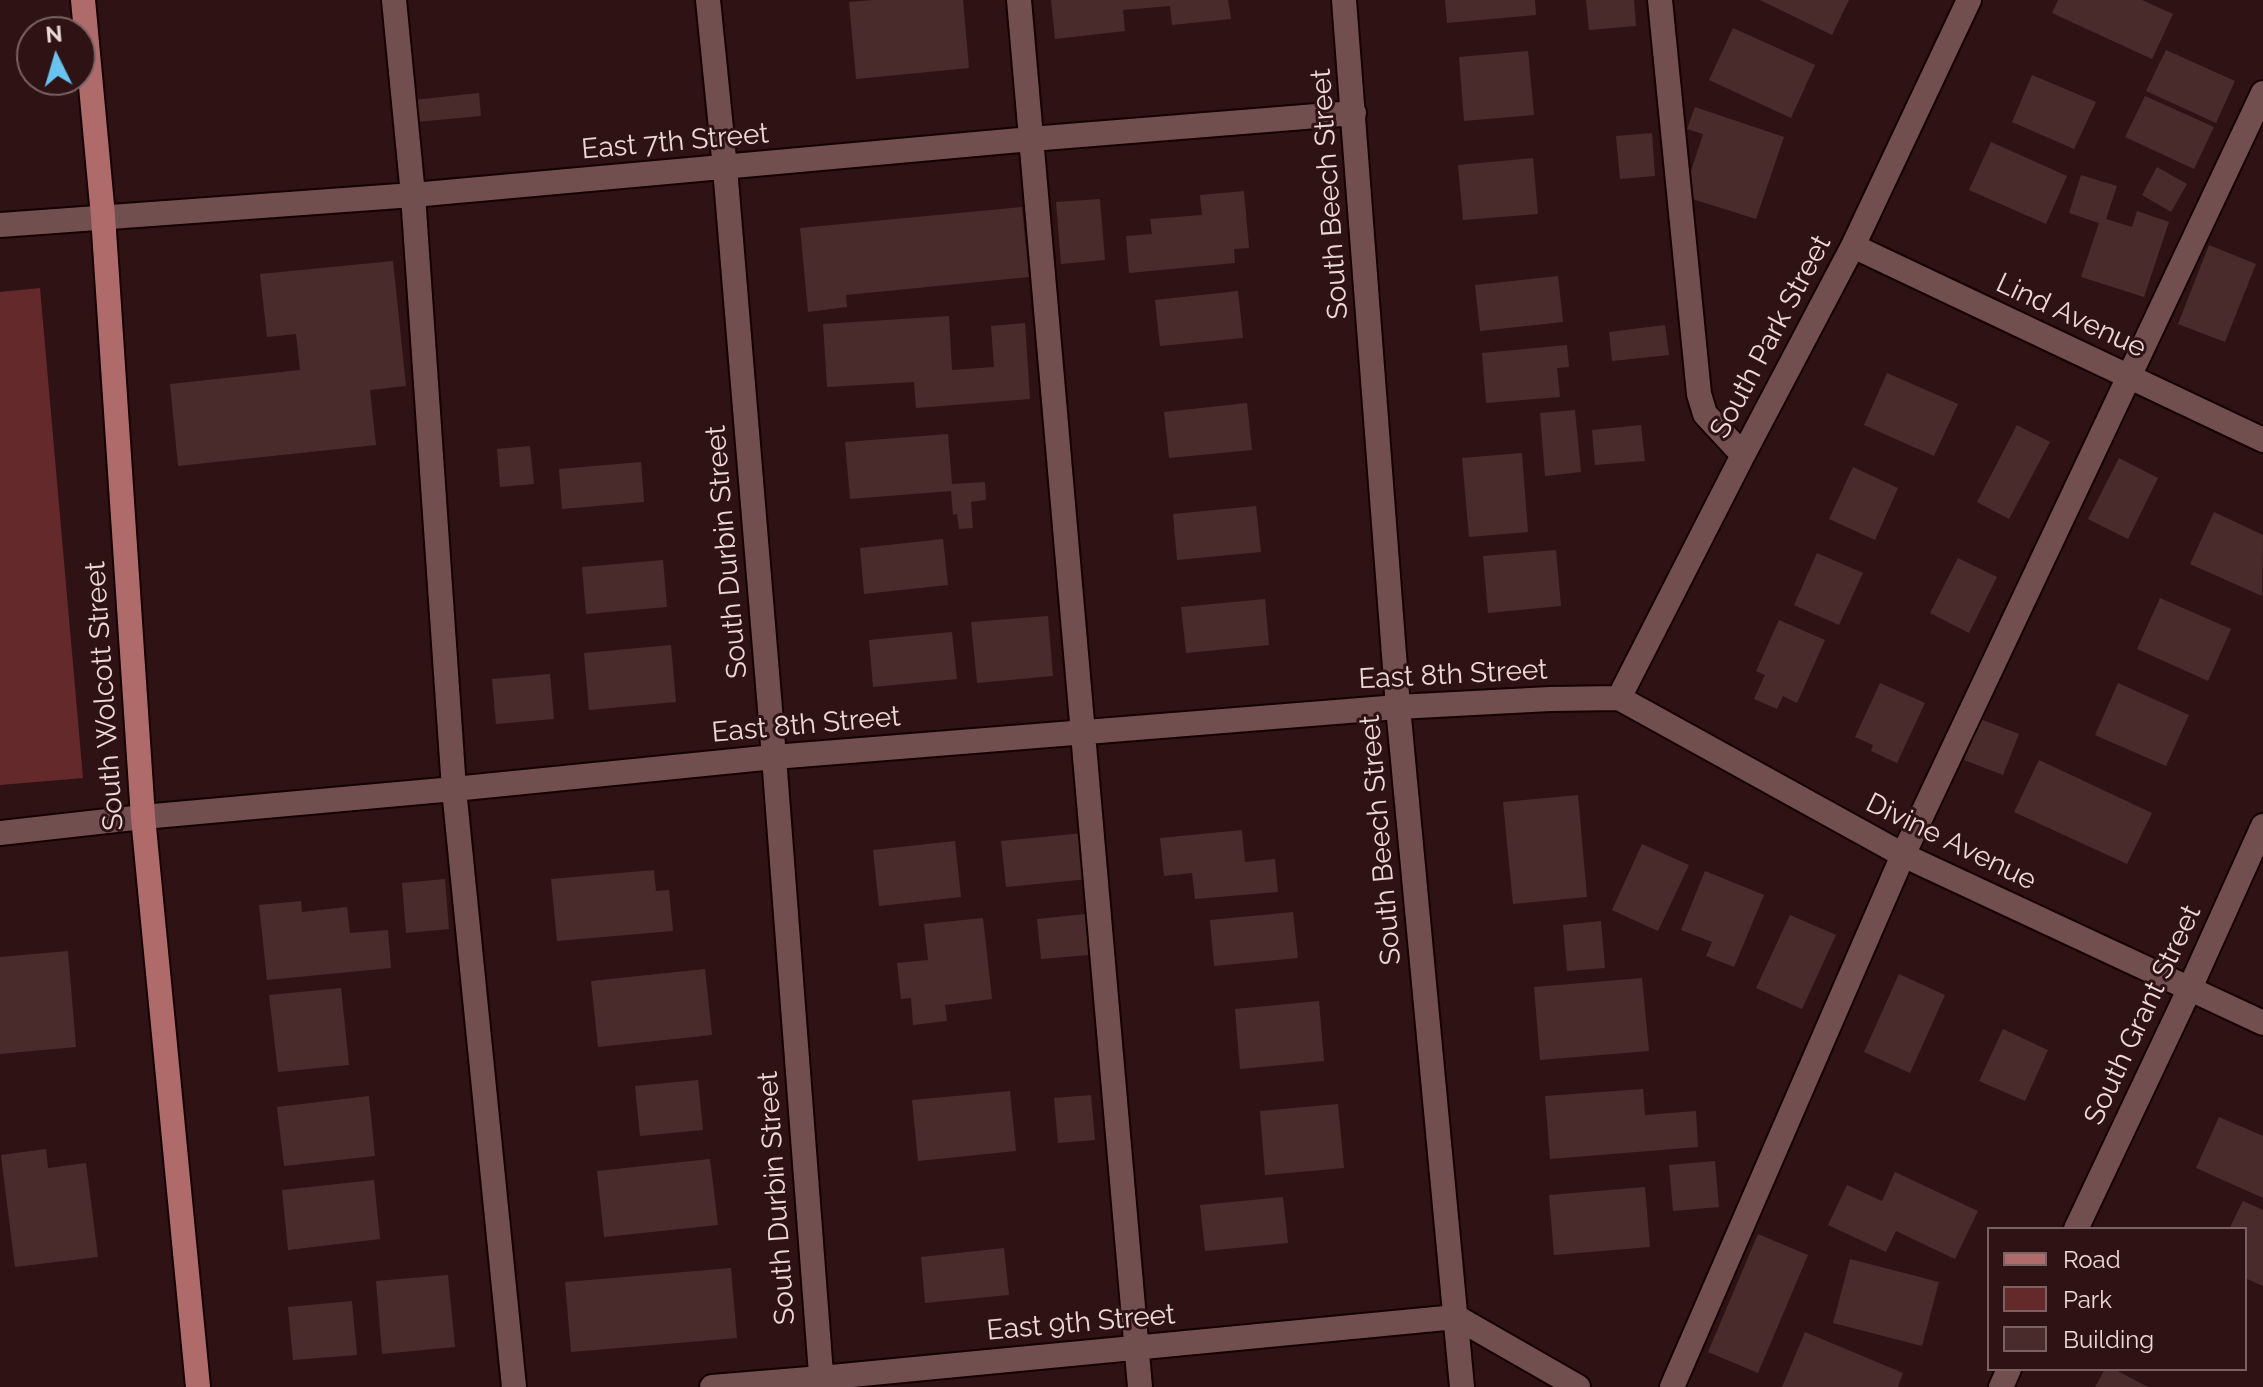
<!DOCTYPE html>
<style>
body{margin:0}
#map{position:relative;width:2263px;height:1387px;overflow:hidden;background:#2f1314;font-family:Raleway,sans-serif}
canvas{display:block}
.legend{position:absolute;left:1987px;top:1227px;width:260px;height:144px;box-sizing:border-box;background:#2f1314;border:2px solid #7b6262;margin:0;padding:10px 14px;list-style:none;font-size:24px;color:#ecd8d7}
.legend li{display:flex;align-items:center;gap:16px;height:40px}
.legend b{width:40px;border:2px solid #7b6262}
.north{position:absolute;left:16px;top:16px;width:80px;height:80px;box-sizing:border-box;background:#2f1314;border:2px solid #7b6262;border-radius:50%;rotate:355deg;font-size:22px;font-weight:700;line-height:32px;text-align:center;color:#ecd8d7}
.north::after{content:'';display:block;margin:auto;width:28px;height:36px;background:#66c4ef;clip-path:polygon(50% 0,100% 100%,50% 72%,0 100%)}
</style>
<div id="map">
<canvas width="2263" height="1387"></canvas>
<ul class="legend">
<li><b style="height:10px;background:#af6b6a"></b>Road</li>
<li><b style="height:22px;background:#64292b"></b>Park</li>
<li><b style="height:22px;background:#4a2b2b"></b>Building</li>
</ul>
<div class="north">N</div>
</div>
<script>
const c = document.querySelector('canvas').getContext('2d');
c.lineJoin = 'round';
function fill(path, color) {
  c.fillStyle = color;
  c.fill(path, 'evenodd');
}
function shape(rows) {
  const path = new Path2D();
  for (const r of rows) {
    path.moveTo(r[0], r[1]);
    for (let i = 2; i < r.length; i += 2) path.lineTo(r[i], r[i + 1]);
  }
  return path;
}
function strokePath(path, color, width, dash) {
  c.strokeStyle = color;
  c.lineWidth = width;
  c.lineCap = dash ? 'butt' : 'round';
  c.setLineDash(dash || []);
  c.stroke(path);
}
function write(font, color, halo, rows, align = 'center') {
  c.font = font + ' Raleway,sans-serif';
  c.lineWidth = 6;
  c.setLineDash([]);
  c.textBaseline = 'middle';
  c.strokeStyle = halo;
  c.fillStyle = color;
  for (const [text, x, y, turn = 0] of rows) {
    c.save();
    c.translate(x, y);
    c.rotate((+turn || 0) * Math.PI / 180);
    c.textAlign = isNaN(turn) ? turn : align;
    if (halo) c.strokeText(text, 0, 0);
    c.fillText(text, 0, 0);
    c.restore();
  }
}
const green = shape([
 [40,288,83,778,0,785,0,292]
]);
const building = shape([
 [873,0,963,0,969,68,856,79,849,2],
 [1051,0,1228,0,1231,19,1172,25,1170,6,1123,10,1125,31,1055,39],
 [1445,0,1535,0,1536,15,1447,23],
 [1586,0,1634,0,1636,26,1589,30],
 [1760,0,1849,0,1832,35],
 [2058,0,2142,0,2173,14,2152,59,2052,13],
 [1733,28,1815,65,1791,118,1709,80],
 [2166,50,2235,81,2216,123,2146,91],
 [1528,51,1534,115,1464,121,1459,57],
 [2032,75,2096,102,2074,149,2012,122],
 [479,93,481,116,416,122,413,100],
 [2145,96,2214,127,2194,169,2125,137],
 [1695,107,1784,137,1756,219,1683,196,1703,134,1687,129],
 [1652,133,1655,176,1620,179,1616,136],
 [1991,142,2067,176,2046,224,1969,190],
 [1533,158,1538,214,1463,220,1458,165],
 [2157,167,2187,184,2171,212,2142,195],
 [2081,175,2117,186,2106,219,2132,227,2137,211,2169,222,2144,297,2081,277,2099,223,2069,213],
 [1244,191,1249,248,1234,249,1235,263,1129,273,1126,236,1152,234,1150,219,1202,215,1200,195],
 [1100,199,1105,260,1061,264,1056,202],
 [1022,207,1029,277,846,295,847,307,808,312,800,228],
 [2209,245,2256,264,2225,342,2178,324],
 [393,261,406,386,370,390,376,445,178,466,170,384,300,370,296,334,267,337,260,274],
 [1558,276,1563,322,1480,331,1475,285],
 [1238,291,1243,338,1160,346,1155,300],
 [949,316,952,370,994,367,991,326,1025,323,1030,399,916,408,914,382,827,387,823,324],
 [1665,325,1669,355,1612,361,1609,332],
 [1567,345,1569,367,1557,368,1560,397,1486,403,1482,353],
 [1887,373,1958,404,1934,456,1864,425],
 [1247,403,1252,450,1169,458,1164,412],
 [1575,410,1581,472,1545,476,1540,413],
 [1641,425,1645,461,1595,465,1592,430],
 [2017,425,2050,442,2009,519,1977,502],
 [948,434,952,484,985,482,986,500,971,502,973,528,959,529,957,514,953,515,951,491,850,499,845,442],
 [530,446,534,484,500,487,497,449],
 [1522,453,1528,532,1469,537,1462,458],
 [2119,458,2158,478,2128,539,2088,519],
 [641,462,644,502,562,509,559,469],
 [1853,467,1898,488,1875,540,1829,519],
 [1256,506,1261,552,1177,560,1173,514],
 [2214,512,2263,535,2262,596,2190,564],
 [943,539,948,585,864,594,860,548],
 [1556,550,1561,606,1488,613,1483,556],
 [1817,553,1863,573,1839,625,1794,605],
 [1958,558,1997,577,1969,633,1930,613],
 [663,560,667,607,586,614,582,567],
 [2160,598,2231,629,2208,681,2137,649],
 [1265,599,1269,645,1186,653,1181,607],
 [1048,616,1053,676,977,683,971,622],
 [1779,620,1825,640,1797,703,1783,696,1777,709,1754,699,1765,675,1756,671],
 [952,632,957,679,873,687,869,640],
 [671,645,676,702,589,710,584,653],
 [550,674,554,719,496,724,492,679],
 [1880,683,1925,703,1897,763,1871,751,1873,745,1855,737],
 [2118,683,2189,715,2166,766,2095,735],
 [1980,719,2019,734,2003,775,1964,760],
 [2039,760,2152,813,2127,864,2014,812],
 [1578,795,1587,897,1513,904,1503,802],
 [1242,830,1245,862,1275,859,1278,892,1195,899,1192,873,1164,876,1160,838],
 [1084,833,1089,879,1006,887,1001,841],
 [955,841,961,897,879,906,873,850],
 [1642,844,1689,865,1658,931,1612,910],
 [654,870,656,891,669,890,673,931,557,941,551,879],
 [1705,871,1764,895,1734,967,1706,956,1712,942,1681,930],
 [445,879,449,929,406,933,402,883],
 [301,901,302,912,347,907,350,933,388,930,391,968,267,980,259,905],
 [1293,912,1298,958,1214,966,1210,920],
 [1086,914,1089,955,1041,959,1037,919],
 [1790,915,1836,935,1802,1009,1756,988],
 [983,918,992,999,945,1005,947,1021,913,1025,911,998,901,999,897,963,928,960,924,924],
 [1601,921,1605,968,1567,971,1563,925],
 [68,951,76,1047,0,1054,0,957],
 [705,969,712,1035,598,1047,591,981],
 [1899,974,1945,995,1910,1073,1864,1052],
 [1642,978,1649,1051,1540,1060,1534,987],
 [341,988,349,1065,278,1072,269,995],
 [1319,1001,1324,1061,1240,1069,1235,1009],
 [2003,1029,2048,1050,2025,1101,1979,1081],
 [698,1080,703,1130,640,1136,635,1086],
 [1643,1089,1645,1115,1696,1111,1698,1147,1550,1159,1545,1096],
 [1010,1091,1016,1151,918,1161,912,1100],
 [1091,1095,1095,1140,1058,1143,1054,1098],
 [369,1096,375,1156,284,1166,277,1107],
 [1338,1104,1344,1168,1265,1175,1260,1111],
 [2219,1117,2263,1136,2263,1198,2196,1168],
 [46,1149,48,1168,86,1163,98,1257,15,1267,1,1155],
 [710,1159,718,1225,604,1237,597,1171],
 [1715,1161,1719,1207,1673,1211,1669,1165],
 [1895,1172,1978,1211,1955,1259,1896,1231,1886,1252,1828,1225,1847,1185,1882,1201],
 [374,1180,380,1239,288,1250,282,1190],
 [1645,1187,1650,1247,1554,1255,1549,1195],
 [1283,1197,1288,1243,1205,1251,1200,1205],
 [2243,1201,2263,1210,2263,1286,2245,1278,2245,1229,2229,1229],
 [1758,1234,1808,1255,1758,1373,1708,1352],
 [1004,1248,1009,1295,925,1303,921,1257],
 [1850,1259,1939,1282,1922,1346,1833,1323],
 [731,1268,737,1338,571,1352,565,1282],
 [448,1275,455,1347,382,1354,376,1281],
 [352,1301,357,1355,293,1360,288,1307],
 [1805,1332,1903,1373,1898,1387,1782,1387],
 [2105,1369,2114,1369,2148,1387,2095,1387]
]);
const minor = shape([
 [394,0,413,195,454,789,514,1387],
 [708,0,725,168,774,757,822,1387],
 [1019,0,1140,1387],
 [1344,0,1398,707,1462,1387],
 [1660,0,1699,394,1705,414,1743,455],
 [0,225,413,195,1031,139,1354,113],
 [1853,246,2263,440],
 [1619,698,1743,455,1853,246,1969,0],
 [0,833,143,817,454,789,774,757,1398,707,1550,699,1619,698,1903,855,2263,1023],
 [2076,1229,2190,988,2263,826],
 [1456,1317,1578,1387],
 [712,1387,821,1378,1456,1317],
 [1672,1387,1903,855,2263,93],
 [2001,1387,2009,1369]
]);
const major = shape([
 [83,0,103,216,143,817,198,1387]
]);
const streetNames = [
 ["East 7th Street",675,142,-5],
 ["South Beech Street",1330,194,-94],
 ["Lind Avenue",2071,316,25],
 ["South Park Street",1771,337,-62],
 ["South Durbin Street",727,552,-95],
 ["East 8th Street",1453,675,-3],
 ["South Wolcott Street",105,696,-94],
 ["East 8th Street",806,725,-5],
 ["South Beech Street",1381,840,-95],
 ["Divine Avenue",1951,842,26],
 ["South Grant Street",2143,1015,-65],
 ["South Durbin Street",777,1198,-94],
 ["East 9th Street",1081,1323,-5]
];
fill(green, '#64292b');
fill(building, '#4a2b2b');
strokePath(minor, '#150102', 28);
strokePath(major, '#150102', 28);
strokePath(minor, '#714f4e', 24);
strokePath(major, '#af6b6a', 24);
write('28px', '#ecd8d7', '#2f1314', streetNames);
</script>
